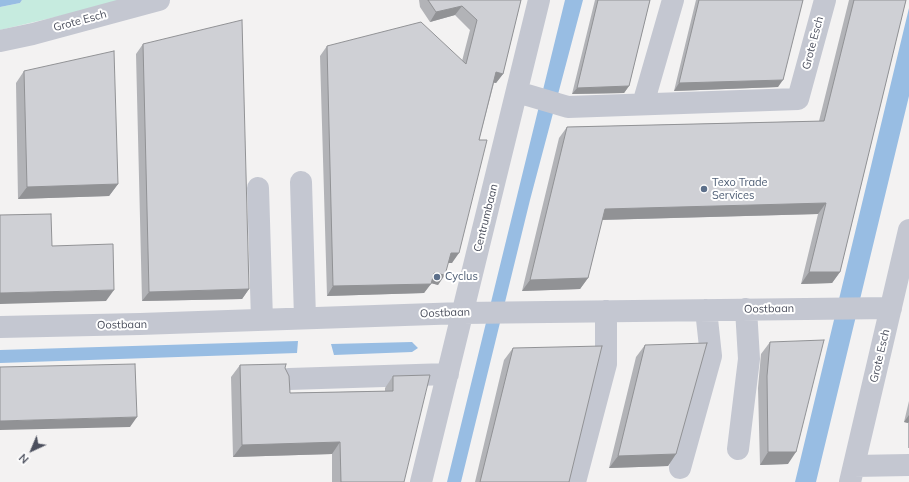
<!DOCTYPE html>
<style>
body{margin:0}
#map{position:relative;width:909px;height:482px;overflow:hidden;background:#f3f2f2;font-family:Mulish,sans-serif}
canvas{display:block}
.north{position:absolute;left:12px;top:430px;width:40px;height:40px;-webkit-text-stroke:3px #fff;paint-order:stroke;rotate:224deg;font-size:11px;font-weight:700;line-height:16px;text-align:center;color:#4b4f5d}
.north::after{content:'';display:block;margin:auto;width:14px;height:18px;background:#4b4f5d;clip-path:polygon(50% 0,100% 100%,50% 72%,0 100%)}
</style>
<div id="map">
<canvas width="909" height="482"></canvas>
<div class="north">N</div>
</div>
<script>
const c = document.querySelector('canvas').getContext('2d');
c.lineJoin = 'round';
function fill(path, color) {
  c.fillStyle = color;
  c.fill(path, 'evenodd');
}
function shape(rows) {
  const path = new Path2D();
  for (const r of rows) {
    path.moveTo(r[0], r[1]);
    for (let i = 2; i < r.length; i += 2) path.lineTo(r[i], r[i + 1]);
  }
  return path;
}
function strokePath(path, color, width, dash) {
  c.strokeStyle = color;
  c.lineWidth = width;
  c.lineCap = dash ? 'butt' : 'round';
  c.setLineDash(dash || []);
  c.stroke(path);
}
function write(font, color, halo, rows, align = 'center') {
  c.font = font + ' Mulish,sans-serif';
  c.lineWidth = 4;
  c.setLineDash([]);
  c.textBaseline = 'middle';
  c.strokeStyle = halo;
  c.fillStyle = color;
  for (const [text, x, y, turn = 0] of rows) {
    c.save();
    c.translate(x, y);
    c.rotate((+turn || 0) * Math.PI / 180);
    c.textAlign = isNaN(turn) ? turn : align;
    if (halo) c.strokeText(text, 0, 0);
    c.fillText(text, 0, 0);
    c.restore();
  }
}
const green = shape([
 [22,0,128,0,0,30,0,7,20,3]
]);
const water = shape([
 [0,0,22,0,20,3,0,7],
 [565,0,583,0,530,200,461,482,447,482],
 [909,8,909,96,816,482,795,482],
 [298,341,297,353,0,363,0,350],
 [412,342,418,348,412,352,334,355,331,344]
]);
const minor = shape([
 [0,41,33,34,159,0],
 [517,92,568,107,798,99,825,0],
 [643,104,673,0],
 [301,182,305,318],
 [258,188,262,320],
 [0,327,140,324,463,313,891,308],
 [289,379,448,374],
 [738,449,749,359,746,309],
 [854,466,909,465],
 [680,468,711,356,706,310],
 [421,482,539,0],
 [575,482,606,364,606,311],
 [850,482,909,230]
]);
const wall = shape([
 [419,0,521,0,503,74,496,83,494,83,479,140,452,263,448,263,438,285,431,283,424,293,327,296,320,56,327,46,462,61,470,30,455,15,430,22,420,7],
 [595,0,650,0,629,86,624,93,572,94],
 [696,0,803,0,778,87,674,91],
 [849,0,906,0,840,272,832,283,801,284,818,214,602,220,588,278,580,289,522,291,559,138,567,127,819,121],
 [143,44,249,289,242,299,142,301,136,54],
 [24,71,118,184,109,196,18,199,16,83],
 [770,342,788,464,760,465,758,388,761,354],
 [645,345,676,454,668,466,609,468,636,357],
 [513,348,569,482,475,482,504,360],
 [240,365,285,368,290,393,385,391,385,388,393,376,404,482,332,482,332,454,233,457,231,377],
 [909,401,909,448,908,448,908,423,904,422]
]);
const shadedWall = shape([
 [462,6,455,15,430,22,436,12],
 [496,72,503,74,496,83,489,81],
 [783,80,778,87,674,91,679,83],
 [629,86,624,93,572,94,577,88],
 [118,184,109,196,18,199,27,187],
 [826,203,818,214,597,220,605,209],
 [451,253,459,253,452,263,444,263],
 [809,272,840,272,832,283,801,284],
 [434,273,445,275,438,285,427,282],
 [588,278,580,289,522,291,530,280],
 [431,284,424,293,327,296,333,286],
 [249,289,242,299,142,301,149,292],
 [114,290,106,301,0,304,0,293],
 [909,415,909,422,908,423,904,422],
 [137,417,130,427,0,430,0,421],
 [340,442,332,454,233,457,242,445],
 [768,452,796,452,788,464,760,465],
 [676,454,668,466,609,468,618,456]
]);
const building = shape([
 [428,0,521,0,503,74,496,72,479,140,487,140,459,253,451,253,445,275,434,273,431,284,333,286,327,46,421,22,466,64,477,20,462,6,436,12,428,0],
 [598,0,650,0,629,86,577,88,598,0],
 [699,0,803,0,783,80,679,83,699,0],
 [854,0,906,0,840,272,809,272,826,203,605,209,588,278,530,280,567,127,824,121,854,0],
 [242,20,249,289,149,292,143,44,242,20],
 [114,51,118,184,27,187,24,71,114,51],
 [51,214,52,246,113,244,114,290,0,293,0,215,51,214],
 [824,340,796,452,768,452,767,376,770,342,824,340],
 [707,343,676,454,618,456,645,345,707,343],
 [602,346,569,482,480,482,513,348,602,346],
 [135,364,137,417,0,421,0,367,135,364],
 [286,364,285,368,289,376,290,393,393,391,393,376,430,375,404,482,341,482,340,442,242,445,240,365,286,364]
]);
const markers = [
 [704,189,4,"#5c6f8a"],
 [437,277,4,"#5c6f8a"]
];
const streetNames = [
 ["Grote Esch",80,21,-15],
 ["Grote Esch",813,43,-75],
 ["Centrumbaan",486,218,-76],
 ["Oostbaan",769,309,-1],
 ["Oostbaan",445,313,-2],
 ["Oostbaan",122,325,-1],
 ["Grote Esch",880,356,-77]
];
const serviceNames = [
 ["Texo Trade",712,183],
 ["Services",712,196],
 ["Cyclus",445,277]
];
fill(green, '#c6ebdf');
fill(water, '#98bde3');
strokePath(minor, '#c4c7d1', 22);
fill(wall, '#b2b3b7');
fill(shadedWall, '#919295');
fill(building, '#cfd0d5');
strokePath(building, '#919295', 1);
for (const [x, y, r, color] of markers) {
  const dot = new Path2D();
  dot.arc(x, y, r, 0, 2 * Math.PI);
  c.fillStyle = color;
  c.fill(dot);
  strokePath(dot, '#fff', 1.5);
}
write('11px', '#4b4f5d', '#fff', streetNames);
write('11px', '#4e5e75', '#fff', serviceNames, 'left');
</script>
